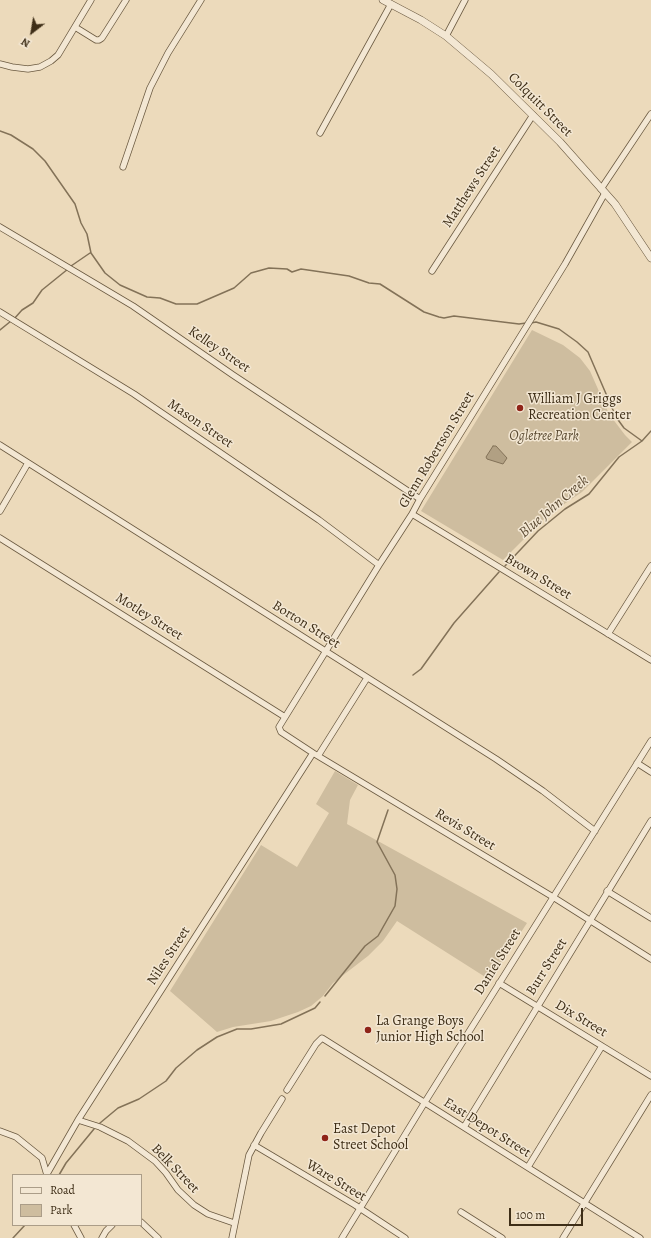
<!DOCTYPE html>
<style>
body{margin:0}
#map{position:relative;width:651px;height:1238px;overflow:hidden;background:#ecdabb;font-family:Alegreya,serif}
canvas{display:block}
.legend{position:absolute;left:12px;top:1174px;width:130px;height:52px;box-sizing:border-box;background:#f3e7d3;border:1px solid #ab9d88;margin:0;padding:5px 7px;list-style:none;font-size:12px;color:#3e2e17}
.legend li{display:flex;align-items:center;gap:8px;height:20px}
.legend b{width:20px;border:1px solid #ab9d88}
.north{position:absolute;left:12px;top:12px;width:40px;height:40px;-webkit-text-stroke:3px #f3e7d3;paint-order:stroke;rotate:211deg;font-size:11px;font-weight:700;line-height:16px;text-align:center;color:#3e2e17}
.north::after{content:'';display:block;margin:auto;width:14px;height:18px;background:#3e2e17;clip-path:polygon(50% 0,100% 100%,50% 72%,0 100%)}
.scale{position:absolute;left:509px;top:1208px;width:74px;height:18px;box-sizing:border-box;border:2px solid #3e2e17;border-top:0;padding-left:5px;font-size:12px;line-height:14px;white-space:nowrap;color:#3e2e17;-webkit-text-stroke:3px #f3e7d3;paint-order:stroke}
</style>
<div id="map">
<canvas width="651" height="1238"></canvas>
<ul class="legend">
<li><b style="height:5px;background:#f3e7d3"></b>Road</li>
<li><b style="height:11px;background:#cebd9f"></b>Park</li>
</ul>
<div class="north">N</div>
<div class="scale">100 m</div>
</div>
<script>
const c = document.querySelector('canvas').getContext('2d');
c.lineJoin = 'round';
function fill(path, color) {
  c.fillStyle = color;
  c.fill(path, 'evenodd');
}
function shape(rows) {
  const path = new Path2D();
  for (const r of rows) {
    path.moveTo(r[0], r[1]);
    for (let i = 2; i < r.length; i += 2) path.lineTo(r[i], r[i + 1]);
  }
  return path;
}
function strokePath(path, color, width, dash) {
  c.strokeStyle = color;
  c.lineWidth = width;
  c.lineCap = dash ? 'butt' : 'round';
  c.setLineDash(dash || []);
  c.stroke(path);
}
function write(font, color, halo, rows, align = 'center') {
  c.font = font + ' Alegreya,serif';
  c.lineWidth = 3;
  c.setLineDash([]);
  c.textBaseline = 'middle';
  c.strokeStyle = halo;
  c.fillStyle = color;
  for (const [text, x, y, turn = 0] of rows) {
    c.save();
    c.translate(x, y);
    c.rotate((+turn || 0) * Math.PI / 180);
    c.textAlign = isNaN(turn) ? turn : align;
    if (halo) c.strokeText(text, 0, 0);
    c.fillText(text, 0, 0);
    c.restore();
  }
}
const green = shape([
 [532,330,563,345,580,358,590,371,609,414,625,435,632,442,582,492,548,515,503,560,421,511],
 [335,771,358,785,350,800,347,824,527,923,490,980,397,921,383,941,368,956,333,983,323,996,311,1006,298,1012,271,1021,233,1027,217,1032,170,991,261,845,297,867,329,813,316,804]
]);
const water = shape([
 [493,446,496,446,507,458,503,464,487,459,486,457,493,446]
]);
const stream = shape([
 [0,131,11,135,33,149,45,161,75,204,81,223,87,234,91,253,105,273,120,285,147,297,160,298,176,304,197,304,234,288,251,273,269,268,287,269,292,272,301,269,349,276,369,283,380,284,424,312,439,317,444,318,454,316,519,324,526,323],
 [71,266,90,253],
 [14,319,22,310,33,303,42,290,68,269],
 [531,323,536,322,559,329,577,342,588,352,616,417,624,428,642,441],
 [0,330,11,321],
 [505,566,538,531,565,509,589,494,619,457,642,441,651,431],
 [413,675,421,669,454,623,499,572],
 [325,996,365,946,378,936,395,906,397,889,395,875,377,842,388,810],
 [100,1123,118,1108,139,1099,166,1081,176,1068,197,1050,217,1037,237,1029,251,1029,281,1024,315,1008,320,1002],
 [59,1175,66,1163,94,1129],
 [13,1238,25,1225]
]);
const minor = shape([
 [75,27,96,40,99,40,102,38,126,0],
 [446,36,465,0],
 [0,64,12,67,28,69,40,67,51,61,58,55,91,0],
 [320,133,391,4],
 [123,167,150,88,168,53,201,0],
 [601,189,651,114],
 [605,193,565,264,420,499,412,514,379,565,279,727,281,732,313,753,553,897,651,959],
 [0,227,133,306,233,375,420,499],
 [432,271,533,115],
 [0,312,134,394,319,520,379,565],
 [0,445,496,759,543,791,595,831],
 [0,511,28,463],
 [412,514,651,660],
 [0,538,285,717],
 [608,634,651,566],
 [318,756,367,678],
 [637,763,651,772],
 [607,891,651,918],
 [499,983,651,1076],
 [287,1090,316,1044,322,1038,640,1238],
 [78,1120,100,1127,128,1141,155,1161,166,1173,178,1190,194,1205,208,1214,234,1223],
 [464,1127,651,821],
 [0,1131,16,1137,42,1158,47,1175],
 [254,1145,355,1205,405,1238],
 [528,1167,602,1046],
 [47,1174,78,1120,313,753],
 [461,1212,502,1238],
 [141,1222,158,1238],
 [74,1225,81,1238],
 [102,1238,106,1231,112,1225],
 [232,1238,249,1155,261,1133,282,1099],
 [342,1238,425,1102,651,741],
 [563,1238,651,1095]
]);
const tertiary = shape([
 [383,0,421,20,446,36,491,74,560,142,615,204,651,258]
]);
const markers = [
 [520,408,4,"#8f2418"],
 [368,1030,4,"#8f2418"],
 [325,1138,4,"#8f2418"]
];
const streetNames = [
 ["Colquitt Street",540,105,45],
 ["Matthews Street",472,187,-57],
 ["Kelley Street",219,350,34],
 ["Mason Street",200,424,34],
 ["Glenn Robertson Street",437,450,-59],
 ["Brown Street",538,577,31],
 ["Motley Street",149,617,32],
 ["Borton Street",306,625,32],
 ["Revis Street",465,830,31],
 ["Niles Street",169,956,-57],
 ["Daniel Street",498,962,-58],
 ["Burr Street",547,967,-58],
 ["Dix Street",581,1019,31],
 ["East Depot Street",487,1128,32],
 ["Belk Street",175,1169,46],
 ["Ware Street",336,1181,31]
];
const poiNames = [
 ["William J Griggs",528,400],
 ["Recreation Center",528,416],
 ["La Grange Boys",376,1022],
 ["Junior High School",376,1038],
 ["East Depot",333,1130],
 ["Street School",333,1146]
];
const parkNames = [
 ["Ogletree Park",544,437]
];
const waterNames = [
 ["Blue John Creek",554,507,-41]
];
fill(green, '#cebd9f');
fill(water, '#b1a083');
strokePath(water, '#837258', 1);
strokePath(stream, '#837258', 1.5);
strokePath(minor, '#6a5940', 7);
strokePath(tertiary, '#6a5940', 8);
strokePath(minor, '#f3e7d3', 5.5);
strokePath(tertiary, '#f3e7d3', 7);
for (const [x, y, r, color] of markers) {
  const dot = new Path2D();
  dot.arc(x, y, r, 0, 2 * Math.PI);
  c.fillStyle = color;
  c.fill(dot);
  strokePath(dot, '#f3e7d3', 1.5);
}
write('14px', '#3e2e17', '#f3e7d3', streetNames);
write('14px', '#3e2e17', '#f3e7d3', poiNames, 'left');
write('italic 14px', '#5b4b32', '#f3e7d3', parkNames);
write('italic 15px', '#5b4a32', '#f3e7d3', waterNames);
</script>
